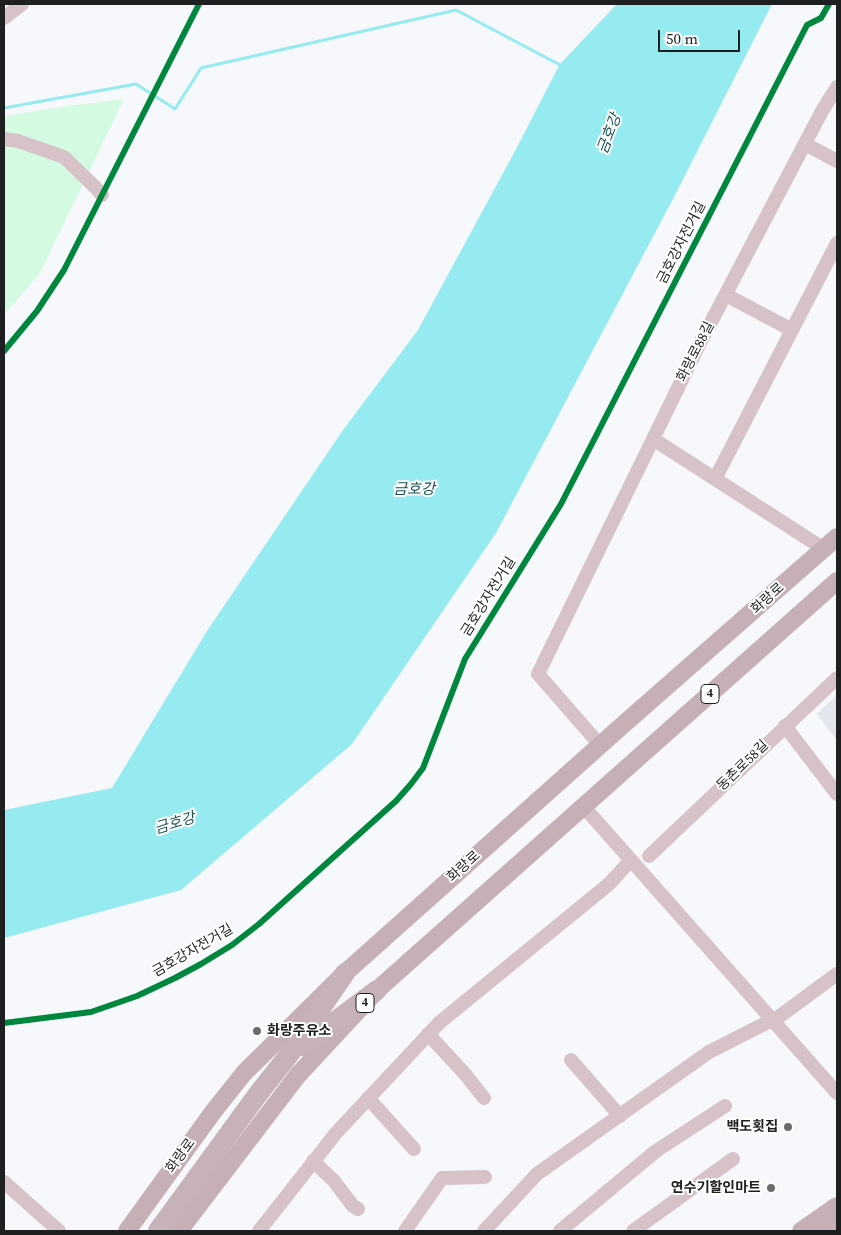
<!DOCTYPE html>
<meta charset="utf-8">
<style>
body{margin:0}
#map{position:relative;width:841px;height:1235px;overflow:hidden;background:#f6f8fb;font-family:"Source Serif 4",serif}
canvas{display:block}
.frame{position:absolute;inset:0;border:5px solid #1e1f21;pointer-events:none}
.scale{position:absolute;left:658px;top:30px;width:82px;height:22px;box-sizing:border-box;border:2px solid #1e1f21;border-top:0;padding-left:6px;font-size:15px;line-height:18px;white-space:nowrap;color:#1e1f21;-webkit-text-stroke:4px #fff;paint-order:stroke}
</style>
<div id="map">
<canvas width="841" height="1235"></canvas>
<div class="frame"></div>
<div class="scale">50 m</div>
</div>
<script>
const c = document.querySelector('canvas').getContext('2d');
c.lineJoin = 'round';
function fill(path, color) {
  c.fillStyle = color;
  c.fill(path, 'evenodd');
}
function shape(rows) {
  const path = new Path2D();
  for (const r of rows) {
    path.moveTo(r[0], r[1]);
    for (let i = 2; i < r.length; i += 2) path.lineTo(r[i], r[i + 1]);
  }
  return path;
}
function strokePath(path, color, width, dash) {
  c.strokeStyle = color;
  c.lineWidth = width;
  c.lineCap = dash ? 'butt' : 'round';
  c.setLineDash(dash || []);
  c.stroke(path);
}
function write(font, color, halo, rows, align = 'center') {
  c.font = font + ' "Source Serif 4","Noto Sans KR",serif';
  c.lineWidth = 4;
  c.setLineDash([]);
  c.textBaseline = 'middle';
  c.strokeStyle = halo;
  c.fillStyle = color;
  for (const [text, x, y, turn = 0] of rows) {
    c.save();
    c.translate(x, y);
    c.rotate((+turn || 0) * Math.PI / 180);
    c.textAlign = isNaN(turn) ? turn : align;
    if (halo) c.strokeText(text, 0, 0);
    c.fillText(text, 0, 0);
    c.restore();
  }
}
const built = shape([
 [837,695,837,741,817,714]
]);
const green = shape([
 [124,99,40,273,4,315,4,116,60,107]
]);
const water = shape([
 [617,4,772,4,674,197,496,533,352,744,181,890,4,938,4,810,112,788,207,631,343,430,418,330,514,153,560,64]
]);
const stream = shape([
 [4,108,136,84,175,109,201,68,456,10,562,66]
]);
const minor = shape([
 [4,18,22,4],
 [4,139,18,141,64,157,96,188,102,195],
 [805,144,837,161],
 [726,295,792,330],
 [653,439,824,549],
 [715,479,837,243],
 [785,726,837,794],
 [600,745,538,674,700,343,822,111,837,87],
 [584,807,837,1093],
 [649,856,837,678],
 [428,1034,465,1074,484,1098],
 [571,1060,620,1116],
 [368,1098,414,1149],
 [313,1161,334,1181,353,1206,358,1209],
 [4,1182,59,1231],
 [259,1231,336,1133,439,1023,609,884,631,860],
 [405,1231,442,1178,485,1177],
 [484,1231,537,1174,709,1052,780,1016,837,974],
 [560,1231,656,1151,725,1106],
 [633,1231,733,1159]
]);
const major = shape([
 [127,1231,213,1112,244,1073,345,973,625,723,837,537],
 [179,1231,298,1075,377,990,837,581],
 [801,1231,837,1206],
 [828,1231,837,1224]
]);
const highway = shape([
 [302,1046,377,990],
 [158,1231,258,1094,288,1056,345,973]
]);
const cycleway = shape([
 [4,351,37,311,64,270,199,4],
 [4,1023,91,1012,137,996,175,978,201,964,232,945,259,924,396,801,411,784,423,768,465,659,561,504,807,25,821,18,829,4]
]);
const markers = [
 [257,1031,5,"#6a6b6d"],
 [788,1127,5,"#6a6b6d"],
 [771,1188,5,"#6a6b6d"]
];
const shields = [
 [710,694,18],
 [365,1003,18]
];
const shieldNames = [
 ["4",710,694],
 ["4",365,1003]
];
const streetNames = [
 ["금호강자전거길",682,243,-63],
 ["화랑로88길",696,352,-63],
 ["금호강자전거길",489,597,-58],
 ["화랑로",768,599,-42],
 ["동촌로58길",743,766,-44],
 ["화랑로",464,867,-42],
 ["금호강자전거길",193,951,-30],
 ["화랑로",181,1156,-54]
];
const poiNames = [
 ["화랑주유소",267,1031,"left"],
 ["백도횟집",778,1127],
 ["연수기할인마트",761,1188]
];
const waterNames = [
 ["금호강",610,134,-69],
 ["금호강",414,490],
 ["금호강",175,824,-17]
];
fill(built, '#e2e7ed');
fill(green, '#d4fbe1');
fill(water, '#95ebf0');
strokePath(stream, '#95ebf0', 3);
strokePath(minor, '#d6c2c7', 14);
strokePath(major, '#c6afb5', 18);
strokePath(highway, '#c8b2ba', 20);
strokePath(cycleway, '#00873e', 6);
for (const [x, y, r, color] of markers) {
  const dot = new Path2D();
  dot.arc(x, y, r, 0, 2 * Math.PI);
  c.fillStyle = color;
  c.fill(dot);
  strokePath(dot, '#fff', 2);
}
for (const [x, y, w] of shields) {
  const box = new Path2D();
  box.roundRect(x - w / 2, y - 9.5, w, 19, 4);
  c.fillStyle = '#fff';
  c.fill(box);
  strokePath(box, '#1e1f21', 1);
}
write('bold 12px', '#1e1f21', null, shieldNames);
write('14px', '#1e1f21', '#fff', streetNames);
write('bold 14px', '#1e1f21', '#fff', poiNames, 'right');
write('italic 15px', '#194f52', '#fff', waterNames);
</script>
